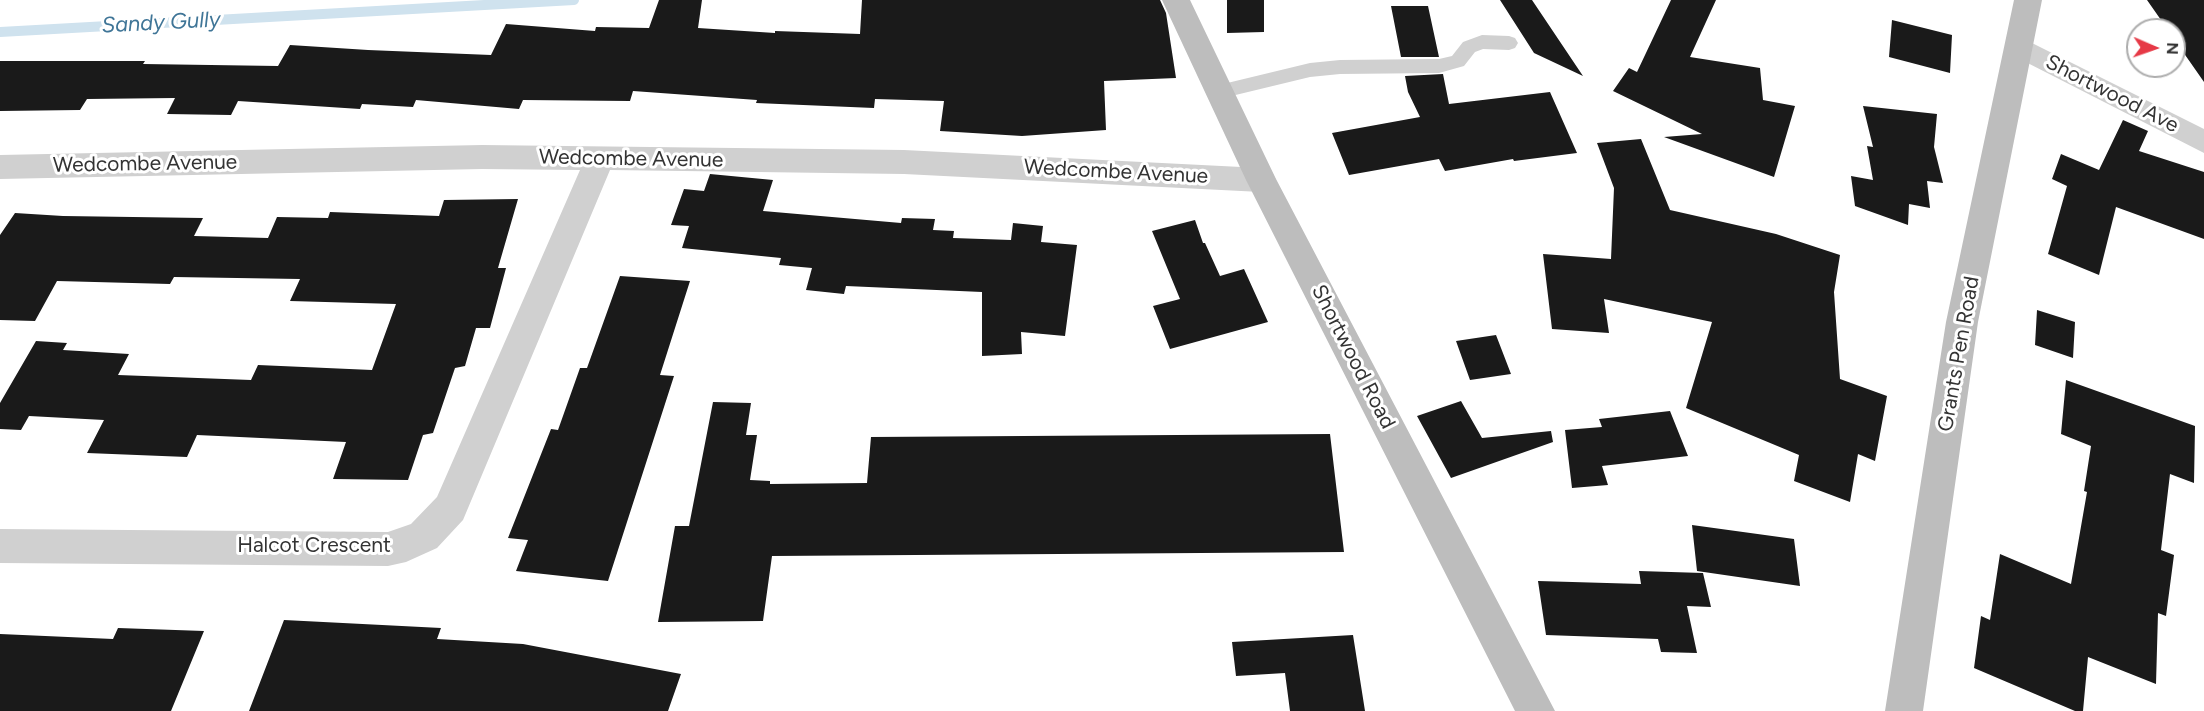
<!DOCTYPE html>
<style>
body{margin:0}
#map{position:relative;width:2204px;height:711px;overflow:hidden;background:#fff;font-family:Figtree,sans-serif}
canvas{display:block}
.north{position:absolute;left:2126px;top:18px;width:60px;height:60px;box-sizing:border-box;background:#fff;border:2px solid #adadad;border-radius:50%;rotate:92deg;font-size:16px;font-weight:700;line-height:24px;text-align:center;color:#333}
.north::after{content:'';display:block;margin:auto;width:21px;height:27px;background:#e63946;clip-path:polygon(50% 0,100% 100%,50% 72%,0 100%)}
</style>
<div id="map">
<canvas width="2204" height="711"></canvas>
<div class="north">N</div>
</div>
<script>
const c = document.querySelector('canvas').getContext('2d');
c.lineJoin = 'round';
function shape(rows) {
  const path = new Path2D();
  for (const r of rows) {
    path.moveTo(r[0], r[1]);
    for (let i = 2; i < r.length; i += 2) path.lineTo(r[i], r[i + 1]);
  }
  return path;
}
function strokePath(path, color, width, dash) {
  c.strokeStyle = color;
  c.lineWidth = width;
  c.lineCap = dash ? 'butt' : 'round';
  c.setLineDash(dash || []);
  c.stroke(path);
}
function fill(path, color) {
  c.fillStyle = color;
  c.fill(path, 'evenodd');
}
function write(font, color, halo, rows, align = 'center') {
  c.font = font + ' Figtree,sans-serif';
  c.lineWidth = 6;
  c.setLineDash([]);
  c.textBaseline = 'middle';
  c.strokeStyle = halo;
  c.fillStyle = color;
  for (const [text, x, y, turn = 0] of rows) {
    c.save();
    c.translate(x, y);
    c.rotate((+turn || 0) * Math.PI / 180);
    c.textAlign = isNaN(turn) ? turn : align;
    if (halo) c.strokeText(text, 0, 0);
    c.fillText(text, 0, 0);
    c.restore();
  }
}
const stream = shape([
 [0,32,574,0]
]);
const building = shape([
 [659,0,702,0,698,28,775,33,775,31,860,34,862,0,1160,0,1166,13,1176,78,1104,81,1106,130,1022,136,940,131,944,101,875,99,874,108,756,103,757,100,633,91,630,101,523,100,519,109,416,100,413,107,362,104,360,109,238,101,231,115,167,114,175,98,87,99,80,110,0,111,0,61,145,61,143,64,278,66,290,45,368,50,491,55,506,24,595,31,596,27,649,28],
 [1227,0,1264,0,1264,32,1227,33],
 [1500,0,1532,0,1583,76,1534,53],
 [1671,0,1716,0,1690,57,1760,68,1763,100,1795,106,1774,177,1664,137,1702,134,1613,91,1629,68,1637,72],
 [2147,0,2204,0,2204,82,2174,39,2174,30,2168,30],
 [1391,6,1428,6,1439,57,1401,57],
 [1892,20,1952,35,1950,73,1889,57],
 [1443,74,1449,104,1550,92,1577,153,1514,161,1513,159,1445,171,1439,159,1349,175,1332,133,1420,117,1408,92,1405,76],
 [1863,106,1937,114,1934,147,1943,183,1927,181,1930,208,1909,204,1908,225,1855,206,1851,176,1873,180,1867,146,1873,147],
 [2123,120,2148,131,2139,151,2204,172,2204,239,2116,207,2099,275,2048,254,2067,186,2052,179,2061,154,2099,170],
 [1641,139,1670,210,1776,234,1840,255,1834,292,1840,379,1887,396,1875,461,1858,454,1850,502,1794,481,1799,455,1686,408,1712,322,1604,299,1609,333,1552,329,1543,254,1611,259,1614,188,1597,143],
 [710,174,773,180,763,211,901,223,902,218,935,219,933,230,954,231,953,238,1011,240,1013,223,1043,226,1041,242,1077,245,1065,336,1021,332,1022,354,982,356,982,292,846,286,844,294,806,290,812,268,779,265,781,258,682,248,689,226,671,225,684,189,704,191],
 [518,199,498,268,506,268,490,328,476,328,465,366,455,368,433,433,423,435,408,480,333,479,346,442,197,435,187,457,87,453,104,420,29,416,21,430,0,429,0,403,36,341,67,343,63,350,129,354,118,375,251,380,258,365,372,370,396,304,290,301,300,279,174,277,170,284,57,281,35,321,0,320,0,235,15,213,63,216,203,218,194,236,268,238,277,217,328,218,330,212,439,216,444,200],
 [1195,220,1203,243,1205,243,1220,276,1244,269,1268,322,1170,349,1153,306,1180,299,1152,231],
 [620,276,690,281,660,375,674,376,608,581,516,571,528,540,508,538,551,429,558,430,580,368,587,368],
 [2037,310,2075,322,2073,358,2035,345],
 [1496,335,1511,374,1470,380,1456,341],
 [2066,380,2195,426,2194,483,2170,474,2161,550,2174,555,2166,616,2158,613,2156,684,2088,657,2083,711,2075,711,1974,668,1981,616,1990,620,2000,554,2071,584,2087,492,2084,491,2091,446,2061,434],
 [1461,401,1482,438,1551,431,1553,442,1451,478,1417,416],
 [713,402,751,403,746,435,757,435,750,480,770,481,770,484,867,483,871,437,1330,434,1344,552,772,556,763,621,658,622,675,526,689,526],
 [1670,411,1688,456,1602,466,1608,485,1572,488,1565,430,1602,427,1599,419],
 [1692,525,1794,539,1800,586,1697,571],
 [1639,571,1703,573,1711,607,1687,606,1697,653,1661,652,1658,639,1546,635,1538,581,1641,584],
 [284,620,441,628,437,639,523,644,681,674,668,711,249,711],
 [118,628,204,631,171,711,0,711,0,634,113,639],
 [1353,635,1365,711,1290,711,1285,673,1236,676,1232,642]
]);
const lane = shape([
 [1482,35,1509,36,1515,38,1518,43,1515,48,1509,50,1483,49,1475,52,1464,66,1439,73,1340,74,1310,77,1219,99,1213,97,1210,92,1213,87,1219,85,1310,63,1340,60,1439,59,1452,56,1463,42,1482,35]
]);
const street = shape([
 [2020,37,2204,129,2204,153,2010,54,2006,47,2010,40,2020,37],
 [482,145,904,150,1261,168,1272,172,1276,180,1272,188,1261,192,904,174,610,170,463,520,437,548,406,562,388,566,0,563,0,529,388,532,411,524,437,497,580,170,482,169,0,179,0,155,482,145]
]);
const secondary = shape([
 [1162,0,1190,0,1276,179,1555,711,1515,711,1246,180,1162,0],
 [2014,0,2042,0,1978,322,1923,711,1885,711,1946,322,2014,0]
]);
const streetNames = [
 ["Shortwood Ave",2112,94,27],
 ["Wedcombe Avenue",631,159,1],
 ["Wedcombe Avenue",145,164,-1],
 ["Wedcombe Avenue",1116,172,3],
 ["Grants Pen Road",1959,354,-80],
 ["Shortwood Road",1353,357,63],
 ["Halcot Crescent",314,546]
];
const waterNames = [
 ["Sandy Gully",161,23,-3]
];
strokePath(stream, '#cfe2ee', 10);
fill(building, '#1a1a1a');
fill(lane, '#d0d0d0');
fill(street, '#d0d0d0');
fill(secondary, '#bdbdbd');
write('21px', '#333', '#fff', streetNames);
write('italic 22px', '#3f7597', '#fff', waterNames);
</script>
